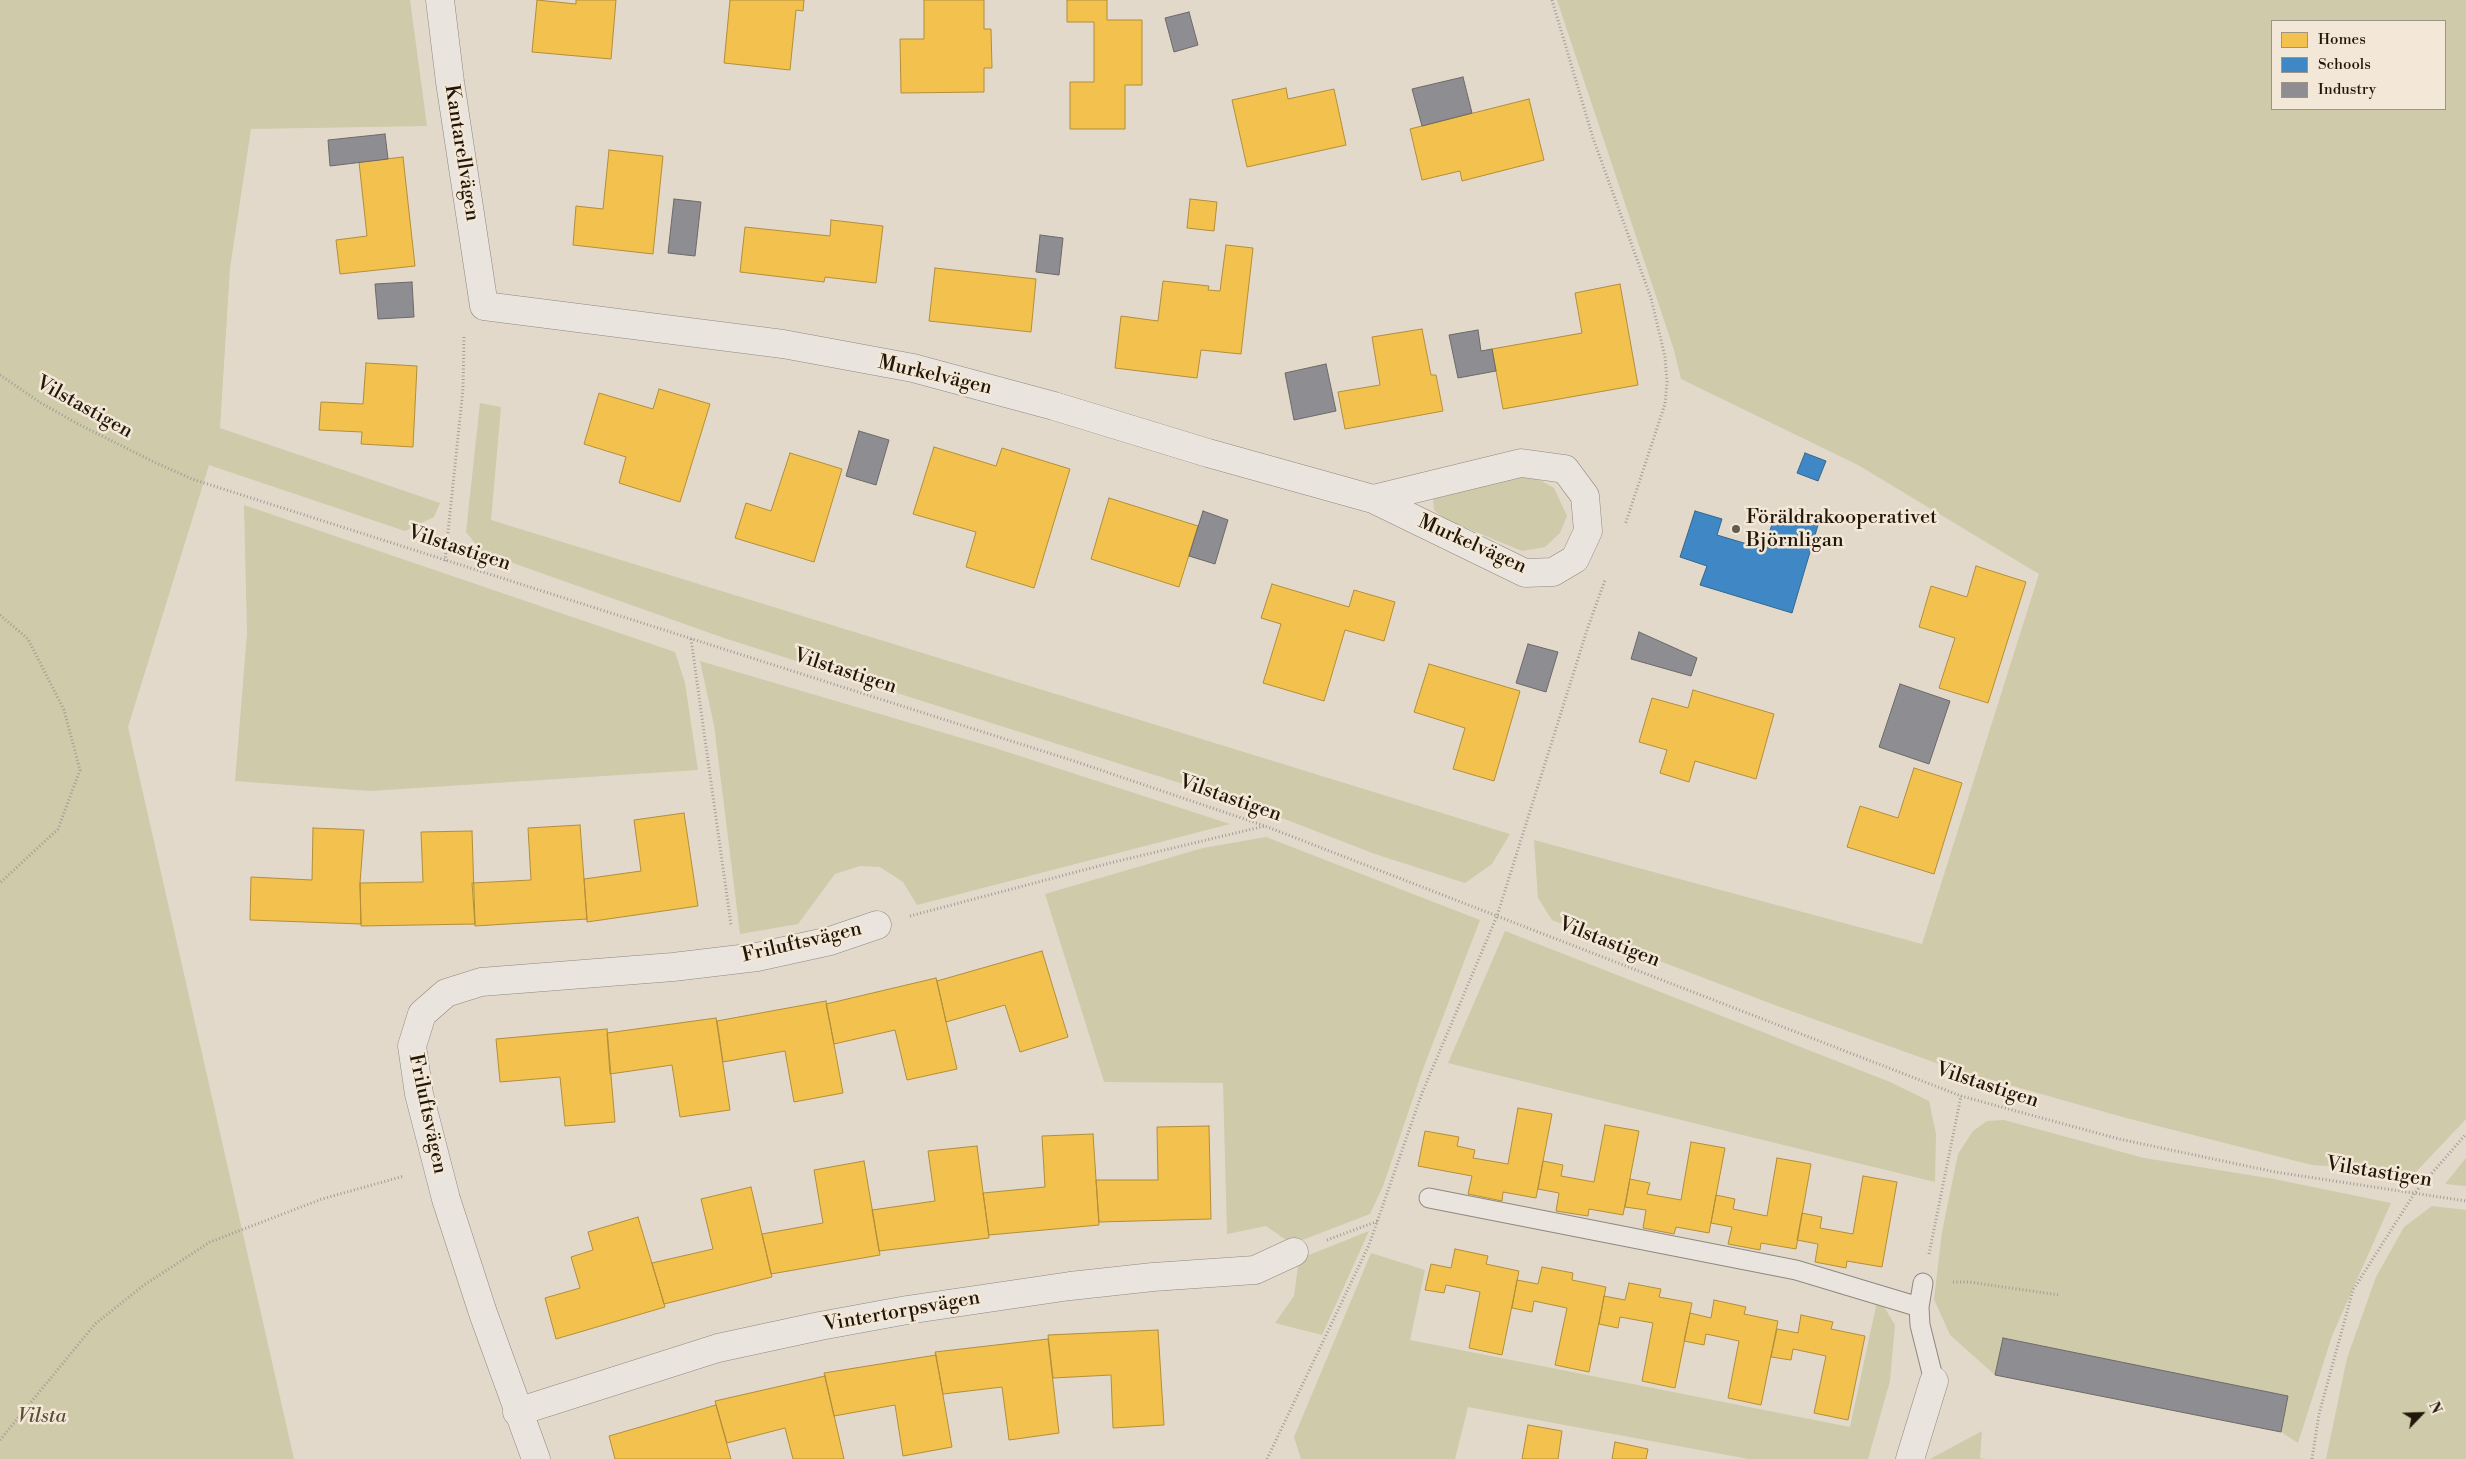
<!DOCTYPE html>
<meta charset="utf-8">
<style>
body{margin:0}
#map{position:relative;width:2466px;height:1459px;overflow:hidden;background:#e2d9cb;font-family:"Libre Bodoni",serif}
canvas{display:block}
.legend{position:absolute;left:2271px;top:20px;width:175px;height:90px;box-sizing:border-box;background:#f3e7d7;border:1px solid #9f9384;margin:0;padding:6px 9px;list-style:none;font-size:15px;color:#211608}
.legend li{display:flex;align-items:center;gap:10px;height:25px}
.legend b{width:25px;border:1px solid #9f9384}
.north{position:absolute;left:2396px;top:1389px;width:50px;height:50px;-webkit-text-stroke:4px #f3e7d7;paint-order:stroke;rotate:66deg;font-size:14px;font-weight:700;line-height:20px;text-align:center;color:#211608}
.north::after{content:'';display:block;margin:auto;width:18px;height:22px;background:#211608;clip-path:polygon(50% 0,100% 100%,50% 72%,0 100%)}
</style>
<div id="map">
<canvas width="2466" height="1459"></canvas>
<ul class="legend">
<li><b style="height:14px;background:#f2c14e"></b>Homes</li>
<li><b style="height:14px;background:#3f88c5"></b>Schools</li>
<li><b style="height:14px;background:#8d8d92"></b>Industry</li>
</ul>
<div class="north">N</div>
</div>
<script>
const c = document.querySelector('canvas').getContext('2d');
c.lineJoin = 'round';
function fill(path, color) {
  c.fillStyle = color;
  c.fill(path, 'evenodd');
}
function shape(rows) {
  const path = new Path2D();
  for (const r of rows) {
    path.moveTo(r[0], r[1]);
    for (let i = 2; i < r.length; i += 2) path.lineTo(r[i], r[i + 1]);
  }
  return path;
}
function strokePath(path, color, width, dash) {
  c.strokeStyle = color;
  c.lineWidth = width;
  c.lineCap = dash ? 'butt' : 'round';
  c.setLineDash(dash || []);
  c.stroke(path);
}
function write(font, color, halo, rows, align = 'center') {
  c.font = font + ' "Libre Bodoni",serif';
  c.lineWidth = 5;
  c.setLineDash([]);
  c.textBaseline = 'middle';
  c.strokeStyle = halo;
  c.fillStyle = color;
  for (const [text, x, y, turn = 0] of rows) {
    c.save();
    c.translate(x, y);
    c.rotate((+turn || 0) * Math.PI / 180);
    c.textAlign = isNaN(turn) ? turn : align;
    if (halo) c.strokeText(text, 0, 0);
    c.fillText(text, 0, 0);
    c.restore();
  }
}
const green = shape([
 [0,0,410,0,427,126,251,129,230,268,220,428,440,503,434,517,405,531,209,465,128,727,294,1459,0,1459],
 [1557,0,2466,0,2466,1119,2416,1172,2312,1165,2126,1118,1953,1069,1780,1007,1552,920,1538,898,1534,840,1922,944,2039,574,1858,465,1681,379,1674,350],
 [2445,21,2445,109,2272,109,2272,21],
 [480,403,501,407,491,520,1510,834,1492,864,1465,883,1375,854,1243,803,724,638,482,552,466,532],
 [1531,475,1554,488,1567,516,1560,533,1545,547,1522,551,1445,519,1434,510,1433,497,1443,489],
 [244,505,675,652,685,683,698,770,370,791,235,781,247,634],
 [700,661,992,747,1230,824,917,905,903,882,880,867,860,866,835,874,798,924,740,934,714,725],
 [1266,837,1480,920,1423,1069,1383,1186,1370,1214,1292,1244,1266,1226,1227,1234,1223,1083,1104,1082,1045,894,1203,848],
 [1505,931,1890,1082,1929,1101,1936,1134,1935,1182,1448,1063],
 [2004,1120,2144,1158,2274,1179,2391,1203,2332,1336,2298,1443,2281,1432,2288,1396,2003,1338,1995,1375,1950,1335,1934,1299,1942,1232,1958,1154,1973,1131,1987,1121],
 [2466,1158,2466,1186,2445,1184],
 [2432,1206,2466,1210,2466,1459,2326,1459,2347,1358,2376,1277,2404,1227],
 [1369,1231,1322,1335,1275,1323,1294,1296,1299,1259],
 [1371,1253,1425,1270,1410,1340,1850,1427,1878,1297,1895,1325,1890,1381,1868,1459,1748,1459,1468,1407,1455,1459,1301,1459,1294,1437],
 [1982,1431,1980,1458,1986,1459,1930,1459]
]);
const homes = shape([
 [537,0,576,4,576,0,616,0,611,59,532,52,537,0],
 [730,0,804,0,803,11,796,10,790,70,724,63,730,0],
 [924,0,984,0,984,29,991,29,992,68,984,68,984,92,901,93,900,39,924,39,924,0],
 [1067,0,1107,0,1107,20,1142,20,1142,85,1125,85,1125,129,1070,129,1070,82,1094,82,1094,22,1067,22,1067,0],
 [1286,88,1288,99,1334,89,1346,145,1247,167,1232,100,1286,88],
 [1529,99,1544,160,1462,181,1460,171,1422,180,1410,129,1529,99],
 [609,150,663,156,653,254,573,245,576,206,603,209,609,150],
 [403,157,415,266,340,274,336,240,367,236,359,162,403,157],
 [1190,199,1217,202,1214,231,1187,228,1190,199],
 [831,220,883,226,876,283,825,277,824,282,740,272,745,227,830,236,831,220],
 [1226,245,1253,248,1241,354,1201,350,1197,378,1115,368,1121,316,1158,321,1163,281,1209,286,1208,290,1220,291,1226,245],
 [935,268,1036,279,1031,332,929,321,935,268],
 [1620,284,1638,385,1503,409,1492,349,1582,333,1575,293,1620,284],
 [1422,329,1431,375,1436,375,1443,411,1345,429,1338,392,1380,385,1372,337,1422,329],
 [366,363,417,366,413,447,361,444,362,432,319,430,321,402,363,404,366,363],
 [659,389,710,404,680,502,619,483,626,457,584,444,599,393,653,409,659,389],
 [934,447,996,466,1002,448,1070,469,1034,588,966,567,976,532,913,514,934,447],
 [790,453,842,469,814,562,735,538,746,503,771,511,790,453],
 [1109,498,1198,526,1179,587,1091,559,1109,498],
 [1976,566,2026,582,1988,703,1939,688,1955,638,1919,627,1931,586,1967,597,1976,566],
 [1272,584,1349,607,1354,590,1395,602,1384,641,1345,630,1324,701,1263,683,1281,624,1261,618,1272,584],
 [1429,664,1520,691,1494,781,1453,769,1465,728,1414,712,1429,664],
 [1693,690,1774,714,1756,779,1695,761,1689,782,1660,773,1667,750,1639,742,1652,698,1688,708,1693,690],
 [1914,768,1962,783,1934,874,1847,847,1860,806,1898,818,1914,768],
 [684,813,698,906,587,922,584,879,641,871,634,820,684,813],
 [580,825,587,919,475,926,472,883,531,880,528,828,580,825],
 [313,828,364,830,360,883,361,924,250,920,251,877,312,880,313,828],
 [472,831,475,924,361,926,360,883,423,882,421,832,472,831],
 [1042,951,1068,1037,1020,1052,1005,1005,946,1022,937,981,1042,951],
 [936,978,957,1069,907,1080,895,1030,834,1044,826,1004,936,978],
 [826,1001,843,1093,794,1102,785,1051,723,1062,717,1021,826,1001],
 [716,1018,730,1110,680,1117,672,1065,610,1074,607,1033,716,1018],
 [607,1029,615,1122,565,1126,560,1077,500,1082,496,1039,607,1029],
 [1518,1108,1552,1114,1536,1198,1503,1192,1502,1201,1468,1194,1472,1176,1418,1166,1425,1131,1459,1137,1457,1146,1475,1150,1473,1158,1508,1164,1518,1108],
 [1605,1125,1639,1131,1623,1215,1589,1209,1588,1216,1556,1211,1559,1193,1538,1189,1543,1161,1563,1165,1561,1176,1594,1182,1605,1125],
 [1209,1126,1211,1219,1099,1222,1096,1180,1158,1180,1157,1127,1209,1126],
 [1093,1134,1099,1225,989,1235,983,1193,1045,1187,1042,1136,1093,1134],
 [1691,1142,1725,1148,1709,1233,1676,1227,1674,1234,1643,1228,1646,1210,1625,1207,1630,1179,1650,1183,1647,1194,1681,1200,1691,1142],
 [977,1146,989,1238,879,1251,872,1210,935,1201,928,1151,977,1146],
 [1777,1158,1811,1164,1796,1249,1761,1243,1760,1250,1728,1244,1732,1227,1711,1223,1716,1195,1735,1199,1733,1209,1767,1216,1777,1158],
 [864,1161,880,1255,771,1274,762,1234,823,1223,814,1170,864,1161],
 [1863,1176,1897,1182,1882,1267,1847,1261,1846,1268,1815,1262,1818,1244,1797,1240,1802,1213,1822,1217,1820,1228,1853,1234,1863,1176],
 [751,1187,772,1277,664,1304,652,1263,713,1249,701,1199,751,1187],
 [638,1217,665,1307,556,1339,545,1298,580,1288,571,1257,593,1250,588,1232,638,1217],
 [1455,1249,1488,1256,1486,1264,1519,1271,1502,1355,1469,1348,1480,1292,1446,1285,1444,1293,1425,1290,1431,1264,1451,1268,1455,1249],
 [1542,1267,1573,1273,1572,1280,1606,1287,1589,1372,1555,1365,1567,1308,1534,1301,1532,1312,1512,1308,1517,1280,1538,1284,1542,1267],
 [1629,1283,1661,1289,1659,1297,1692,1303,1675,1388,1642,1381,1653,1323,1620,1317,1618,1328,1599,1324,1604,1296,1625,1300,1629,1283],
 [1714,1300,1746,1307,1744,1314,1778,1321,1761,1405,1728,1398,1739,1341,1706,1334,1704,1345,1684,1341,1690,1313,1711,1318,1714,1300],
 [1801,1315,1833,1322,1831,1329,1865,1336,1848,1420,1814,1413,1826,1356,1793,1349,1791,1360,1771,1357,1777,1329,1798,1333,1801,1315],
 [1158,1330,1164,1425,1113,1428,1111,1375,1053,1378,1048,1335,1158,1330],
 [1048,1339,1059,1433,1009,1440,1002,1387,943,1394,935,1352,1048,1339],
 [936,1355,952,1447,903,1456,895,1405,834,1416,824,1373,936,1355],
 [825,1376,844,1459,793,1459,785,1428,727,1443,715,1401,825,1376],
 [716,1405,731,1459,615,1459,609,1436,716,1405],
 [1528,1425,1562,1431,1558,1459,1522,1459,1528,1425],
 [1615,1442,1648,1449,1646,1459,1612,1459,1615,1442]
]);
const schools = shape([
 [1805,453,1826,461,1818,481,1797,473,1805,453],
 [1695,511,1722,519,1717,535,1764,549,1776,512,1818,525,1792,613,1700,585,1707,566,1680,557,1695,511]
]);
const industry = shape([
 [1189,12,1198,45,1174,52,1165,18,1189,12],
 [1463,77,1472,113,1422,126,1412,89,1463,77],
 [385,134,388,159,330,166,328,140,385,134],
 [674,199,701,202,695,256,668,253,674,199],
 [1040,235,1063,238,1059,275,1036,272,1040,235],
 [412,282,414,317,378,319,375,284,412,282],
 [1478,330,1481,351,1492,349,1496,371,1458,378,1449,335,1478,330],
 [1326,364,1336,411,1294,420,1285,373,1326,364],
 [859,431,889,440,876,485,846,476,859,431],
 [1203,511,1228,520,1215,564,1189,556,1203,511],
 [1639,632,1697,658,1691,676,1631,659,1639,632],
 [1528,644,1558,652,1546,692,1516,683,1528,644],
 [1900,684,1950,701,1929,764,1879,747,1900,684],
 [2003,1338,2288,1396,2281,1432,1995,1375,2003,1338]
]);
const path = shape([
 [1552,0,1593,138,1651,298,1665,357,1667,382,1665,404,1625,525],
 [0,375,41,403,78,424,154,462,192,479,1077,762,1265,826,1961,1096,2119,1139,2275,1172,2466,1201],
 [445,561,463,389,464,335],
 [0,615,28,639,64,710,80,770,58,829,0,883],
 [691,639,731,925],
 [910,916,1110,863,1265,826],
 [1327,1240,1378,1221],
 [1929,1254,1961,1096],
 [1953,1282,1969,1282,2059,1295],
 [0,1440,95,1324,144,1285,210,1242,322,1199,404,1176],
 [1267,1459,1369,1245,1422,1093,1497,916,1588,627,1605,580],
 [2312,1459,2319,1414,2353,1290,2414,1194,2466,1134]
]);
const lane = shape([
 [1429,1198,1796,1270,1919,1307],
 [1923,1283,1919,1307,1920,1325,1934,1381]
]);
const street = shape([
 [440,0,450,82,484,306,783,344,913,368,1054,406,1208,453,1373,499,1521,463,1565,469,1585,496,1588,531,1575,559,1553,572,1525,573,1373,499],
 [517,1412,718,1348,820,1326,907,1310,1070,1286,1153,1277,1255,1270,1294,1252],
 [536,1459,483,1313,446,1199,419,1094,412,1046,422,1014,446,993,481,982,673,967,757,957,830,941,877,925],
 [1910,1459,1934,1381]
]);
const markers = [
 [1736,529,5,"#655a4c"]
];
const streetNames = [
 ["Kantarellvägen",461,153,81],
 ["Murkelvägen",935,376,13],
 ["Vilstastigen",84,408,29],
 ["Murkelvägen",1472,545,24],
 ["Vilstastigen",459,549,18],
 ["Vilstastigen",845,672,18],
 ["Vilstastigen",1230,799,19],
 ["Friluftsvägen",802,943,-13],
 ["Vilstastigen",1609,943,21],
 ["Vilstastigen",1987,1086,18],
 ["Friluftsvägen",427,1114,78],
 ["Vilstastigen",2379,1173,9],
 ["Vintertorpsvägen",902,1312,-10]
];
const poiNames = [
 ["Föräldrakooperativet",1746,518],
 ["Björnligan",1746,541]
];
const parkNames = [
 ["Vilsta",42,1417]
];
fill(green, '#cfcaa9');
fill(homes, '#f2c14e');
strokePath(homes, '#b38e39', 1);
fill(schools, '#3f88c5');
strokePath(schools, '#36668c', 1);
fill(industry, '#8d8d92');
strokePath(industry, '#6d6969', 1);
strokePath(lane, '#8e887f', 21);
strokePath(street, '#8e887f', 29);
strokePath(path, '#a19d96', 3, [1, 2.5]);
strokePath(lane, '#e9e4dd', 19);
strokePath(street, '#e9e4dd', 28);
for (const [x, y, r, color] of markers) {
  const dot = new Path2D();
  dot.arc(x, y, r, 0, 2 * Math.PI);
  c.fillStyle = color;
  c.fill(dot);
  strokePath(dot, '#f3e7d7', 2);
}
write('20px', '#211608', '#f3e7d7', streetNames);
write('20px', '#211608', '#f3e7d7', poiNames, 'left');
write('italic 20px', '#595037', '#f3e7d7', parkNames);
</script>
